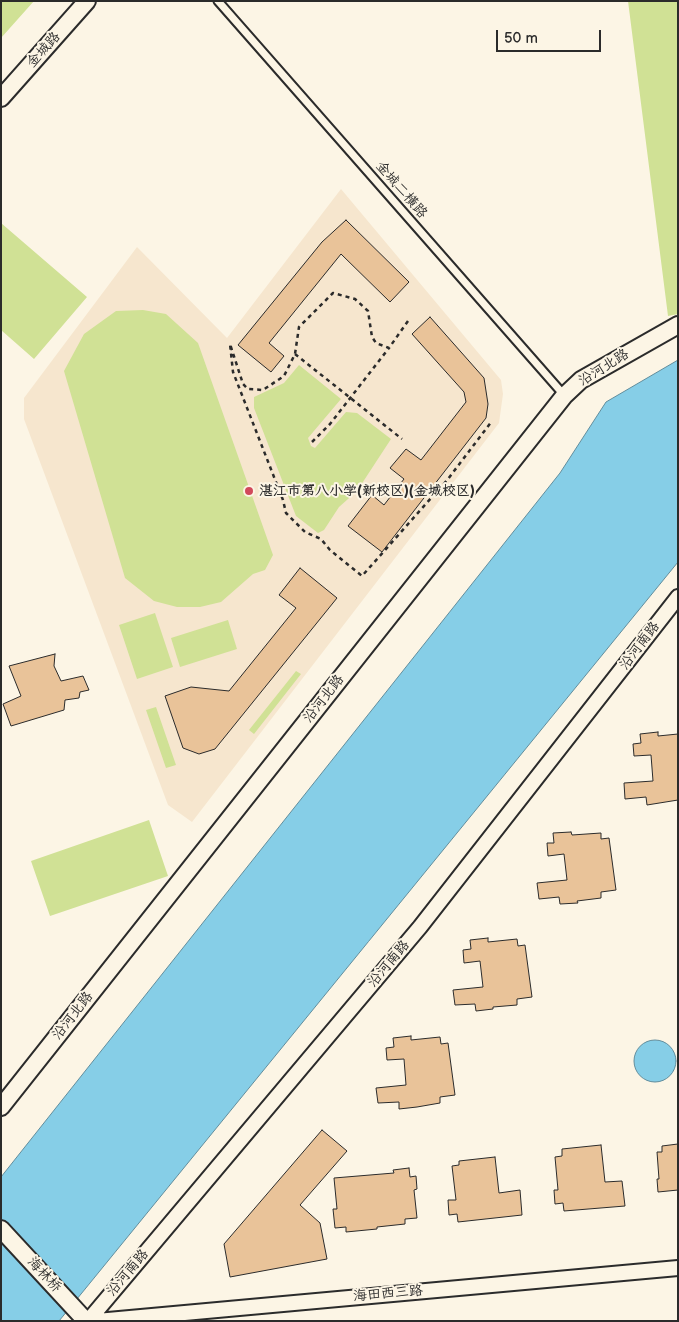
<!DOCTYPE html>
<meta charset="utf-8">
<style>
body{margin:0}
#map{position:relative;width:679px;height:1322px;overflow:hidden;background:#fcf5e5;font-family:"Balsamiq Sans",sans-serif}
canvas{display:block}
.frame{position:absolute;inset:0;border:2px solid #2b2b2b;pointer-events:none}
.scale{position:absolute;left:496px;top:30px;width:105px;height:22px;box-sizing:border-box;border:2px solid #2b2b2b;border-top:0;padding-left:6px;font-size:15px;line-height:18px;white-space:nowrap;color:#2b2b2b;-webkit-text-stroke:4px #fcf5e5;paint-order:stroke}
</style>
<div id="map">
<canvas width="679" height="1322"></canvas>
<div class="frame"></div>
<div class="scale">50 m</div>
</div>
<script>
const c = document.querySelector('canvas').getContext('2d');
c.lineJoin = 'round';
function fill(path, color) {
  c.fillStyle = color;
  c.fill(path, 'evenodd');
}
function shape(rows) {
  const path = new Path2D();
  for (const r of rows) {
    if (r.length === 3) {
      path.moveTo(r[0] + r[2], r[1]);
      path.arc(r[0], r[1], r[2], 0, 2 * Math.PI);
      continue;
    }
    path.moveTo(r[0], r[1]);
    for (let i = 2; i < r.length; i += 2) path.lineTo(r[i], r[i + 1]);
  }
  return path;
}
function strokePath(path, color, width, dash) {
  c.strokeStyle = color;
  c.lineWidth = width;
  c.lineCap = dash ? 'butt' : 'round';
  c.setLineDash(dash || []);
  c.stroke(path);
}
function write(font, color, halo, rows, align = 'center') {
  c.font = font + ' "Balsamiq Sans","LXGW WenKai TC",sans-serif';
  c.lineWidth = 4;
  c.setLineDash([]);
  c.textBaseline = 'middle';
  c.strokeStyle = halo;
  c.fillStyle = color;
  for (const [text, x, y, turn = 0] of rows) {
    c.save();
    c.translate(x, y);
    c.rotate((+turn || 0) * Math.PI / 180);
    c.textAlign = isNaN(turn) ? turn : align;
    if (halo) c.strokeText(text, 0, 0);
    c.fillText(text, 0, 0);
    c.restore();
  }
}
const built = shape([
 [341,189,501,380,503,394,499,423,192,822,168,805,24,419,24,398,137,247,227,338]
]);
const green = shape([
 [1,1,34,1,1,38],
 [628,1,678,1,678,314,668,316],
 [1,223,87,297,34,359,1,330],
 [143,310,166,314,198,343,273,555,265,570,253,574,221,602,200,607,177,607,154,601,125,578,64,371,84,334,116,311],
 [299,365,341,399,308,438,311,446,315,448,346,412,357,413,391,439,357,491,339,507,324,530,318,533,296,516,254,408,254,397,284,383],
 [155,613,173,667,137,679,119,625],
 [228,620,237,649,180,667,171,638],
 [296,671,301,674,254,734,249,730],
 [156,707,176,765,166,768,146,710],
 [149,820,168,876,50,916,31,861]
]);
const water = shape([
 [678,360,678,562,59,1321,1,1321,1,1177,560,473,606,402,678,360],
 [655,1061,21]
]);
const building = shape([
 [346,220,409,282,390,302,341,254,269,343,284,356,271,372,238,345,322,242,346,220],
 [430,317,484,378,488,404,486,418,382,552,348,526,372,495,384,505,404,479,390,468,406,449,421,460,466,402,464,392,412,334,430,317],
 [300,568,337,598,215,749,199,754,183,748,165,696,191,687,229,691,296,608,279,595,300,568],
 [55,654,54,666,61,681,83,676,89,690,80,692,79,698,65,700,64,710,11,726,3,704,21,696,9,666,55,654],
 [658,732,658,736,678,734,678,800,647,805,646,797,625,799,624,783,653,781,651,755,634,756,633,744,641,743,640,734,658,732],
 [571,832,572,835,601,833,601,839,609,838,616,890,601,892,601,898,577,901,578,903,560,904,559,897,539,899,537,883,567,880,564,854,548,856,547,843,554,843,553,833,571,832],
 [488,938,488,942,517,939,518,946,525,945,532,997,517,999,517,1005,493,1007,493,1009,476,1011,475,1004,455,1005,453,990,483,987,480,961,464,963,463,950,471,949,470,940,488,938],
 [411,1036,411,1040,440,1037,441,1044,448,1043,455,1095,440,1097,440,1103,417,1107,399,1109,399,1102,378,1103,376,1088,406,1085,404,1059,387,1060,386,1048,394,1047,393,1038,411,1036],
 [322,1130,347,1151,300,1205,320,1223,327,1259,230,1277,224,1244,322,1130],
 [678,1144,678,1190,658,1192,657,1179,659,1179,657,1152,662,1152,662,1146,678,1144],
 [601,1145,605,1182,622,1181,625,1206,564,1211,563,1203,555,1204,554,1190,558,1190,555,1157,562,1156,562,1149,601,1145],
 [495,1157,499,1193,520,1190,522,1215,458,1222,457,1214,449,1215,448,1200,456,1200,452,1166,459,1165,459,1161,495,1157],
 [409,1168,410,1177,416,1176,417,1189,414,1190,417,1218,405,1219,405,1224,377,1227,377,1229,346,1232,346,1227,335,1228,333,1209,337,1209,334,1178,394,1173,393,1170,409,1168]
]);
const path = shape([
 [408,321,389,348,376,343,372,337,368,311,355,299,333,293,299,327,295,354,284,376,263,390,248,389,243,384,230,344,233,372,283,500,286,513,305,532,321,539,330,550,362,576,448,479,492,421],
 [295,354,402,439],
 [312,442,330,424,389,348]
]);
const service = shape([
 [218,1,564,395]
]);
const minor = shape([
 [88,1321,420,927,678,597],
 [97,1321,678,1268]
]);
const tertiary = shape([
 [1,98,87,1],
 [1,1107,564,396,581,380,678,325],
 [1,1229,86,1321]
]);
const markers = [
 [249,491,5,"#d1495b"]
];
const streetNames = [
 ["金城路",44,50,-48],
 ["金城二横路",401,190,49],
 ["沿河北路",604,368,-32],
 ["沿河南路",640,646,-53],
 ["沿河北路",324,699,-52],
 ["沿河南路",389,964,-50],
 ["沿河北路",73,1016,-52],
 ["沿河南路",128,1273,-50],
 ["海林桥",44,1275,47],
 ["海田西三路",388,1294,-5]
];
const poiNames = [
 ["湛江市第八小学(新校区)(金城校区)",259,491]
];
fill(built, '#f6e6ce');
fill(green, '#d0e195');
fill(water, '#86cee7');
strokePath(water, '#628d9c', 1);
fill(building, '#e9c399');
strokePath(building, '#2b2b2b', 1);
strokePath(service, '#2b2b2b', 11);
strokePath(minor, '#2b2b2b', 18);
strokePath(tertiary, '#2b2b2b', 20);
strokePath(path, '#2b2b2b', 2.5, [4, 4]);
strokePath(service, '#fcf5e5', 7);
strokePath(minor, '#fcf5e5', 14);
strokePath(tertiary, '#fcf5e5', 16);
for (const [x, y, r, color] of markers) {
  const dot = new Path2D();
  dot.arc(x, y, r, 0, 2 * Math.PI);
  c.fillStyle = color;
  c.fill(dot);
  strokePath(dot, '#fcf5e5', 2);
}
write('14px', '#2b2b2b', '#fcf5e5', streetNames);
write('bold 14px', '#2b2b2b', '#fcf5e5', poiNames, 'left');
</script>
